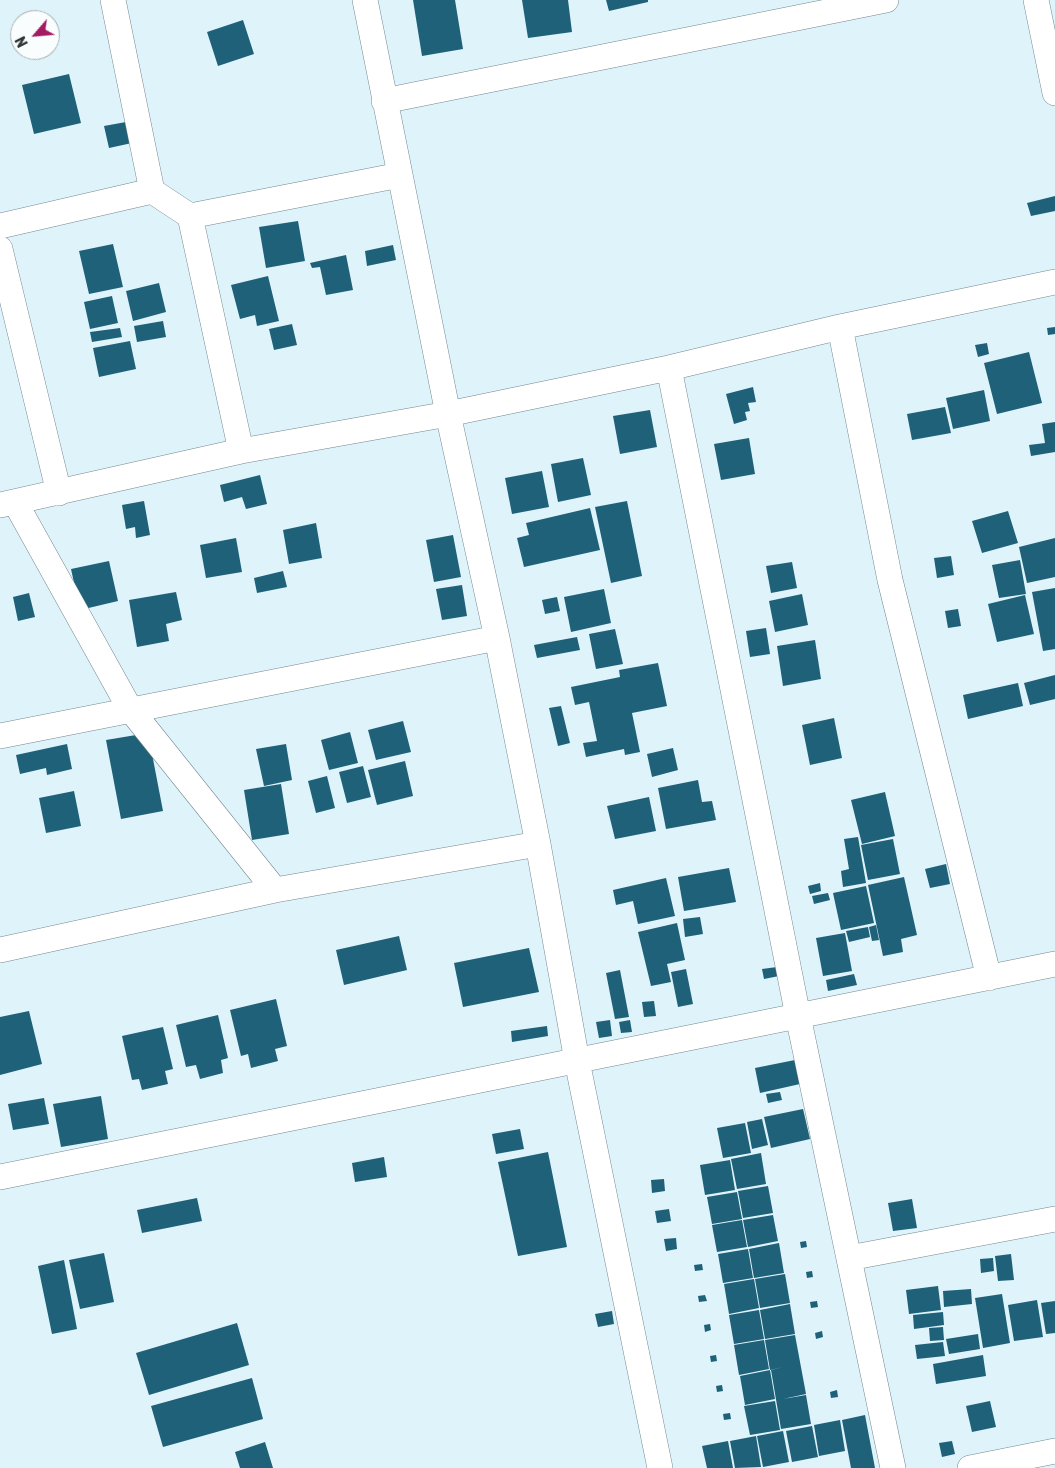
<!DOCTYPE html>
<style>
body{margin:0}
#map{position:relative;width:1055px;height:1468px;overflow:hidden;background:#dff3fb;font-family:Rubik,sans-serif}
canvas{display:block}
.north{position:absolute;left:10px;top:10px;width:50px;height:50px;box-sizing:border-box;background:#f9fdfe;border:1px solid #a8aeb0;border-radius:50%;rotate:243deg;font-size:14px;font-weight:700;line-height:20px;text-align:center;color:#2f373a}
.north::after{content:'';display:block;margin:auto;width:18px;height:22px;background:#a41b63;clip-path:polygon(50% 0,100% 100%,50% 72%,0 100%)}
</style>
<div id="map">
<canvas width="1055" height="1468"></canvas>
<div class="north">N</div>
</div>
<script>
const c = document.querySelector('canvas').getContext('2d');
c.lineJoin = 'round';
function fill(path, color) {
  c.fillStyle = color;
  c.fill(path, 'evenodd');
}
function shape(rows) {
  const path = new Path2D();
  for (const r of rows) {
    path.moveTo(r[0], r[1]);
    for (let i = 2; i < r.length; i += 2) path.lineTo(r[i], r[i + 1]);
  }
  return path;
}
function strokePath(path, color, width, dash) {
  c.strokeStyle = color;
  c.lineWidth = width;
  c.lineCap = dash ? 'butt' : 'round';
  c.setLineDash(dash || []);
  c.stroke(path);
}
const building = shape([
 [413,0,455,0,463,49,422,56],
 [522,0,568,0,572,32,528,38],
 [606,0,648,0,648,2,609,11],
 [243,20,254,54,218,66,207,32],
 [69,74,81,123,34,134,22,85],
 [126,122,132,143,109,148,104,126],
 [1055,196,1055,211,1031,216,1027,203],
 [298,221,305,261,266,268,259,227],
 [113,244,123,287,89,294,79,251],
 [393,245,396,260,367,266,365,251],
 [346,255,353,290,326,295,320,267,312,268,310,263],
 [268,276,279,321,257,326,255,315,240,319,231,285],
 [159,283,166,312,133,321,126,291],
 [112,296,118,323,90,329,84,302],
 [163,321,166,337,137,342,134,326],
 [292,324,297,345,274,350,269,329],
 [1055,327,1055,334,1048,335,1047,328],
 [120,328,122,337,92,342,90,332],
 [130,341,136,369,99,377,93,348],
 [987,343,989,354,978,357,975,345],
 [1029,352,1042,403,997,414,984,363],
 [753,387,756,402,748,403,750,411,745,412,747,420,734,424,726,394],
 [984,390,990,421,953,429,946,398],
 [945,407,951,433,912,440,907,414],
 [650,410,657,447,620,454,613,416],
 [1055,422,1055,452,1031,456,1029,445,1045,443,1042,424],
 [749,438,755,474,721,480,714,444],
 [583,458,591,495,558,502,551,464],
 [542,471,549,507,512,514,505,478],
 [260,475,267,504,246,509,242,497,224,502,220,485],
 [144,501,150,535,136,538,135,527,126,529,122,505],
 [627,501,642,576,611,583,595,507],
 [590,508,600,550,524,567,517,538,529,535,526,523],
 [1008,511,1018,543,982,553,972,521],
 [316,523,322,558,289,564,283,530],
 [453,535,461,577,434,582,426,540],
 [236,538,242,572,206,578,200,545],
 [1055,538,1055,577,1027,583,1019,547],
 [951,556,954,575,937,578,934,558],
 [1020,560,1026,594,999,598,992,565],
 [109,561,118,601,80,610,71,569],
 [792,562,797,588,771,593,766,566],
 [283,571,287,587,257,593,254,578],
 [462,585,467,616,442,620,436,589],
 [1055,588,1055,649,1043,651,1032,592],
 [604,589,611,623,571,632,564,597],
 [176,592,182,620,166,624,169,641,137,647,129,600],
 [29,593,35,617,18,621,13,597],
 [802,594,808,625,775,632,769,601],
 [1025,595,1034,634,997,642,988,604],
 [557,597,560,611,545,614,542,600],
 [958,609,961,626,948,628,945,611],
 [766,628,770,654,750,657,746,631],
 [615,629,623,664,596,669,589,634],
 [577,637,580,650,537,658,534,645],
 [815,640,821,679,783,686,777,646],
 [658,663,667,706,632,713,640,752,625,755,624,749,586,757,583,743,597,741,589,702,575,705,571,687,620,677,619,670],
 [1055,675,1055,699,1030,705,1024,683],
 [1018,683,1023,706,968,719,963,695],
 [561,706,570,743,558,746,549,708],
 [834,718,842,758,810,765,802,725],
 [403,721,411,752,376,760,368,730],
 [350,732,358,763,329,770,321,740],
 [148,733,163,811,121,819,106,740],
 [67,744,72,769,47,775,46,768,20,774,16,755],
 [286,744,292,780,264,786,256,749],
 [673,748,678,770,652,777,647,754],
 [405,761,413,796,377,805,368,770],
 [363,766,371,797,347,803,339,772],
 [327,776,335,808,316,813,308,781],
 [698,780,702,802,712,801,716,820,666,829,658,788],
 [281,784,289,834,252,840,244,790],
 [74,791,81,826,46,833,39,798],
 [885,792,895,836,862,844,851,800],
 [649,797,656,831,615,839,607,806],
 [858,837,866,883,843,887,841,871,849,869,844,839],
 [893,839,900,874,868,880,861,845],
 [946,864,950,884,930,888,925,869],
 [729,868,736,902,684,911,678,877],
 [904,877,917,935,901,939,903,952,883,956,868,885],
 [666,878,675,916,638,924,633,901,616,905,613,890],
 [820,883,821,891,810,894,808,886],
 [866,886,874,923,841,930,833,893],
 [828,893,830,900,814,904,812,896],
 [700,917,703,934,685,937,683,919],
 [677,923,685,960,667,964,671,982,651,986,638,932],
 [876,925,879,940,872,941,869,927],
 [868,927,870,937,849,942,846,931],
 [845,933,852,971,823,976,816,938],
 [399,936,407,970,344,985,336,950],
 [529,948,539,992,463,1007,454,963],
 [777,967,779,976,764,979,762,969],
 [686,969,693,1004,678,1007,671,972],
 [620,970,629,1017,615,1019,606,973],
 [854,974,857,985,828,991,826,980],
 [276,999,287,1046,275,1049,278,1061,251,1068,248,1054,241,1056,230,1010],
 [654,1001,656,1016,644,1017,642,1002],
 [29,1011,42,1064,0,1075,0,1017],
 [218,1015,228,1058,221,1060,223,1073,200,1079,196,1065,186,1067,176,1025],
 [610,1020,612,1036,599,1038,596,1022],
 [630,1020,632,1032,621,1033,619,1022],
 [547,1026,548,1036,512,1042,511,1031],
 [163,1027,173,1069,165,1071,168,1084,142,1090,139,1079,132,1080,122,1036],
 [795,1060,800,1084,760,1093,755,1068],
 [780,1092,782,1100,768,1103,766,1094],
 [101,1096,108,1139,61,1147,53,1104],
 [44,1098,49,1124,13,1130,8,1104],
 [803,1109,810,1139,771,1148,764,1117],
 [762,1119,768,1145,752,1149,747,1122],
 [745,1123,751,1153,723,1158,717,1128],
 [520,1129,524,1149,496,1154,492,1134],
 [548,1152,567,1247,518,1256,498,1162],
 [761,1153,766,1184,737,1189,731,1159],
 [384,1157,387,1177,355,1182,352,1163],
 [730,1160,735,1190,705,1195,700,1165],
 [664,1179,665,1191,652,1193,651,1180],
 [768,1186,773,1213,743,1218,738,1191],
 [737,1192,742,1219,712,1224,707,1197],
 [197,1198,202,1221,142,1233,137,1210],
 [912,1199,917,1228,893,1231,888,1203],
 [669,1209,671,1221,657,1223,655,1211],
 [773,1215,778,1241,748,1247,743,1220],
 [742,1220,747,1247,717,1252,712,1225],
 [676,1238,677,1249,666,1251,664,1239],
 [806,1241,807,1247,801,1248,800,1242],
 [779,1243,784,1273,754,1278,749,1249],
 [748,1249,753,1278,723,1283,718,1254],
 [104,1253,114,1302,80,1309,69,1260],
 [1011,1254,1014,1280,998,1281,995,1256],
 [993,1258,994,1271,981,1273,980,1259],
 [64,1260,77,1329,52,1334,38,1266],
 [702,1264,703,1270,695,1271,694,1265],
 [812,1271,813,1277,807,1278,806,1272],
 [785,1274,790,1303,760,1308,755,1279],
 [754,1279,759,1308,729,1314,724,1284],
 [938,1286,941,1310,909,1314,906,1290],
 [971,1289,972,1304,944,1307,943,1291],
 [1002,1294,1010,1343,983,1348,975,1298],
 [705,1295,707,1301,699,1302,698,1296],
 [1037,1300,1043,1337,1014,1341,1008,1305],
 [817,1301,818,1307,811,1308,810,1302],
 [1055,1301,1055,1333,1046,1334,1041,1303],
 [790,1304,795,1334,765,1339,760,1310],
 [759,1310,764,1339,734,1344,729,1315],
 [612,1311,614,1324,598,1327,595,1314],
 [943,1312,944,1325,914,1329,913,1315],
 [237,1323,249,1365,149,1395,136,1353],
 [710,1324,711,1330,705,1332,704,1325],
 [943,1327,944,1340,930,1341,929,1328],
 [822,1331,823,1337,816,1339,815,1333],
 [978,1334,980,1349,949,1354,946,1339],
 [795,1335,806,1394,783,1399,806,1395,811,1424,781,1429,771,1370,784,1367,770,1370,765,1340],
 [764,1340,769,1369,739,1375,734,1345],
 [943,1342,945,1356,917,1359,915,1345],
 [716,1355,717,1361,711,1362,710,1356],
 [983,1355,986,1376,936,1384,933,1364],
 [770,1370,775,1399,745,1405,740,1376],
 [252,1378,263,1419,163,1447,151,1406],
 [722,1385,723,1391,717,1392,716,1386],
 [837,1390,838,1397,831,1398,830,1392],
 [775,1401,780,1430,750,1435,744,1406],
 [990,1401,996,1427,972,1432,966,1406],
 [730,1413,731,1419,724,1420,723,1414],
 [865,1415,875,1468,851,1468,842,1420],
 [840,1420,845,1451,819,1456,814,1425],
 [812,1426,818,1457,792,1462,786,1431],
 [783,1431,789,1462,763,1467,757,1436],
 [756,1436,761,1467,735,1468,730,1441],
 [728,1441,733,1468,707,1468,702,1446],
 [952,1441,955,1454,942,1457,939,1443],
 [265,1442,273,1468,240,1468,235,1452]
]);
const minor = shape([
 [113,0,152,191,190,216,241,451],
 [365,0,448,414,497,638,538,844,577,1061,660,1468],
 [1036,0,1055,93],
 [384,101,886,0],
 [190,216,400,175],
 [0,226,152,191],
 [0,249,59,493],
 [840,327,890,580,989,978],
 [669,368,798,1016,893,1468],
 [15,502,130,709,275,890],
 [0,505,241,451,448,414,669,368,840,327,1055,282],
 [0,736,497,638],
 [0,950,275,890,538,844],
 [0,1177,1055,964],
 [849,1258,1055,1219],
 [970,1468,1055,1451]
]);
fill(building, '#1e6178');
strokePath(minor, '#75878f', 26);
strokePath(minor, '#fff', 25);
</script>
